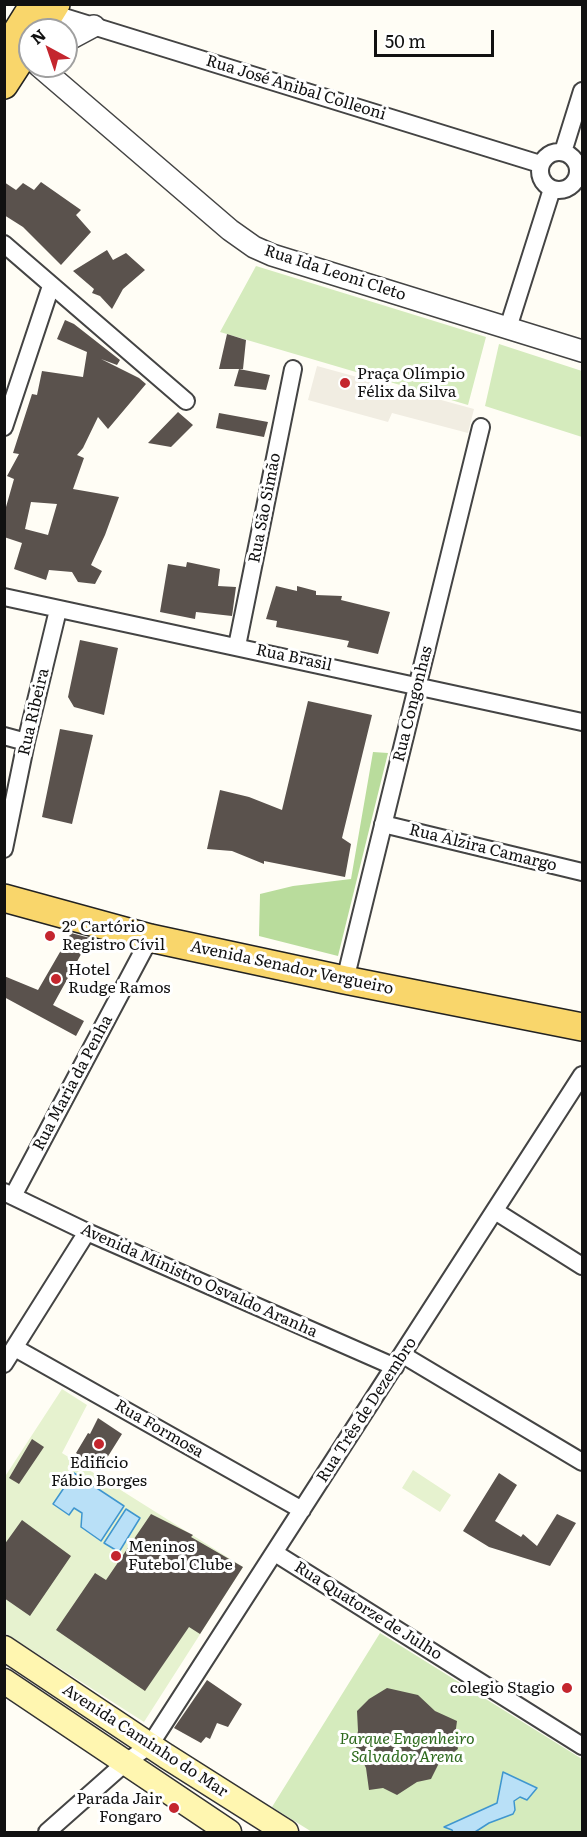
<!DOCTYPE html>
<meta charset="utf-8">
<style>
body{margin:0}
#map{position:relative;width:587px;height:1837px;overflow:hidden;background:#fffdf5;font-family:Literata,serif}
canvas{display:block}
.frame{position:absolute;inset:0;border:6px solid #111;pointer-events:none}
.north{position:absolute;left:18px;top:18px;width:60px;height:60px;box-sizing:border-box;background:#fff;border:2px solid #a0a0a0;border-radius:50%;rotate:320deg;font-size:16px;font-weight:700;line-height:24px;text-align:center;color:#111}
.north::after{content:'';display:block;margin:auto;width:21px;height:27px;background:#c4262e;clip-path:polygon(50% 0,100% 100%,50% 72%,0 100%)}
.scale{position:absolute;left:374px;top:30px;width:120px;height:27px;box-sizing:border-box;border:3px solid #111;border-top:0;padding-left:8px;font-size:18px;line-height:21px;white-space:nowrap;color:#111;-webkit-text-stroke:4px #fff;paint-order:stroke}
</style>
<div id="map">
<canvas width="587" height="1837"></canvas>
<div class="frame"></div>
<div class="north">N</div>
<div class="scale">50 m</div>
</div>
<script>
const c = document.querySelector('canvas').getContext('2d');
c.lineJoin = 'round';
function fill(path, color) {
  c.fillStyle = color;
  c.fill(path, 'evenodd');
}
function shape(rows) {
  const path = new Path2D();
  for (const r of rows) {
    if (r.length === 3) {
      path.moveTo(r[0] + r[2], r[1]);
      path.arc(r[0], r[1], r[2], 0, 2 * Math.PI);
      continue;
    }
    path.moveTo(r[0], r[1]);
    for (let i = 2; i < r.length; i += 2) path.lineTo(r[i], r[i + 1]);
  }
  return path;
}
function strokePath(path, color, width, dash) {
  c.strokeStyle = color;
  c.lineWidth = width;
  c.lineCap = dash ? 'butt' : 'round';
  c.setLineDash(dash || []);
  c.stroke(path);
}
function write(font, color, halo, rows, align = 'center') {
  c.font = font + ' Literata,serif';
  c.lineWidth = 6;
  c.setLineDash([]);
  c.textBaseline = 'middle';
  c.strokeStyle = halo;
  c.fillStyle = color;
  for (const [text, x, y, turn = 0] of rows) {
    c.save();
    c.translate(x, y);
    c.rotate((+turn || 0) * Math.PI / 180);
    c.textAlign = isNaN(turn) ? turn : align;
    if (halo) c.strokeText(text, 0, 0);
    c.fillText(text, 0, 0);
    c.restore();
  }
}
const green = shape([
 [256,266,486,337,468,405,220,332],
 [499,344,582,371,582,437,485,406],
 [380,1633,582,1759,582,1832,312,1832,272,1807]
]);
const forest = shape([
 [373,752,388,753,338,956,259,936,260,894,293,886,351,879]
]);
const pitch = shape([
 [62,1389,87,1405,62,1453,243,1567,144,1722,5,1633,4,1478],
 [413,1470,451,1495,440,1512,402,1488]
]);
const plaza = shape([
 [317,366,474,409,468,433,392,413,388,422,308,400]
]);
const water = shape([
 [74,1473,124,1506,101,1541,81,1527,82,1513,74,1508,69,1515,53,1504,74,1473],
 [126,1509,140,1518,119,1552,104,1543,126,1509],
 [503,1772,537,1788,527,1800,520,1797,514,1801,515,1810,513,1814,489,1823,475,1832,453,1832,452,1830,444,1827,497,1803,503,1772]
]);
const building = shape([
 [4,182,16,190,23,183,34,190,41,182,81,210,76,215,91,232,61,265,23,227,4,215],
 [107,250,113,260,126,253,145,270,123,289,112,309,100,296,92,293,94,289,73,271],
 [65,320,74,324,120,360,117,365,101,359,139,378,146,384,108,429,98,417,83,448,77,455,84,458,73,489,119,497,105,535,91,565,102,571,95,584,78,582,72,572,49,570,46,580,14,569,22,543,4,537,4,514,14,479,7,476,19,454,13,453,32,394,37,395,42,371,83,377,87,352,57,339],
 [31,502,57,504,48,535,25,529],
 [227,334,246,340,243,369,219,369],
 [239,369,270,375,266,390,234,386],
 [178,412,193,425,171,447,148,443],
 [219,413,268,422,264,437,216,428],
 [187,562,220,569,218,586,236,587,232,616,196,612,195,619,160,612,168,564,186,567],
 [276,586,297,591,297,586,316,591,316,595,342,596,341,600,390,612,378,654,347,647,349,641,276,627,277,621,266,619],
 [80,640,118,648,104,715,74,707,68,697],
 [308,701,372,715,342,838,351,844,345,877,264,861,264,864,232,851,207,849,220,790,249,797,282,810],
 [60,729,93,735,72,824,42,817],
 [71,933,90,938,53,1005,84,1021,76,1036,4,997,4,976,38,990],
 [98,1418,122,1434,100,1469,76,1453,88,1433,90,1434],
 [32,1439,44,1447,19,1484,9,1478],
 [499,1473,517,1485,495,1521,521,1537,523,1534,537,1546,557,1514,576,1523,550,1566,489,1547,463,1531],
 [151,1514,193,1535,191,1537,243,1567,200,1634,189,1627,145,1691,56,1630,95,1573,106,1580],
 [22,1520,71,1556,30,1616,4,1598,4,1545],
 [207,1680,242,1704,228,1727,217,1723,210,1739,206,1737,201,1743,174,1728],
 [387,1688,418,1695,435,1711,457,1721,455,1736,458,1749,439,1763,431,1779,417,1782,397,1795,383,1788,369,1790,366,1768,355,1745,358,1731,357,1711,369,1699]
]);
const minor = shape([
 [51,13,540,164],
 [559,171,19],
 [563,152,582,91],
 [4,244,186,401],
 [508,328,552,189],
 [4,427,51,286],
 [4,597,582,722],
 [237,646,293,369],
 [4,736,26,742],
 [383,824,582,872],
 [4,849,26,742,58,610],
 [345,980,481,427],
 [4,1192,87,1232,395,1367],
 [13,1196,150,938],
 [495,1211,582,1266],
 [15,1348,302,1510],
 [403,1355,582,1462],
 [4,1364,87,1232],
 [275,1553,582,1746],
 [47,1832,125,1763,150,1745,582,1075]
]);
const tertiary = shape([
 [66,41,94,26],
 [39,66,230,230,254,247,272,255,582,351]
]);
const secondary = shape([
 [4,1648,166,1756,286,1832],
 [4,1681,229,1832]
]);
const primary = shape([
 [40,30,56,4],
 [4,52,34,4],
 [4,85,30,45],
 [4,898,150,938,345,980,582,1027]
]);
const markers = [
 [345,383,6,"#c4262e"],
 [50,936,6,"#c4262e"],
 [56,979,6,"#c4262e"],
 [99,1444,6,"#c4262e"],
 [116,1556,6,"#c4262e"],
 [567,1688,6,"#c4262e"],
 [174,1808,6,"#c4262e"]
];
const streetNames = [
 ["Rua José Anibal Colleoni",296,88,17],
 ["Rua Ida Leoni Cleto",335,273,18],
 ["Rua São Simão",265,508,-79],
 ["Rua Brasil",294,658,12],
 ["Rua Congonhas",413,704,-76],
 ["Rua Ribeira",34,712,-77],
 ["Rua Alzira Camargo",483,848,14],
 ["Avenida Senador Vergueiro",292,968,12],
 ["Rua Maria da Penha",73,1083,-62],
 ["Avenida Ministro Osvaldo Aranha",199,1281,24],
 ["Rua Três de Dezembro",367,1410,-57],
 ["Rua Formosa",159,1429,30],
 ["Rua Quatorze de Julho",368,1611,32],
 ["Avenida Caminho do Mar",145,1741,33]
];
const poiNames = [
 ["Praça Olímpio",357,374],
 ["Félix da Silva",357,392],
 ["2º Cartório",62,927],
 ["Registro Cívil",62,945],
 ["Hotel",68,970],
 ["Rudge Ramos",68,988],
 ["Edifício",99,1463,"center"],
 ["Fábio Borges",99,1481,"center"],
 ["Meninos",128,1547],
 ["Futebol Clube",128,1565],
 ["colegio Stagio",555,1688,"right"],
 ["Parada Jair",162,1799,"right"],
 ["Fongaro",162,1817,"right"]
];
const parkNames = [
 ["Parque Engenheiro",407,1739],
 ["Salvador Arena",407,1757]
];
fill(green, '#d5ebbd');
fill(forest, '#b9dc9c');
fill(pitch, '#e6f2cf');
fill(plaza, '#f1ede2');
fill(water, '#b9e0f7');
strokePath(water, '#3f96cf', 1.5);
fill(building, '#5a524d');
strokePath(minor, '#444', 20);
strokePath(tertiary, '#444', 24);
strokePath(secondary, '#333', 27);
strokePath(primary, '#222', 30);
strokePath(minor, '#fff', 16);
strokePath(tertiary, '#fff', 21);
strokePath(secondary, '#fff6b0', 24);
strokePath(primary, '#f9d66b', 27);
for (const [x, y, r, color] of markers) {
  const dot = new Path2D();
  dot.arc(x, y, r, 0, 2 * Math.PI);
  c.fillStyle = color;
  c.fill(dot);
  strokePath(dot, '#fff', 2);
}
write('16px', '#111', '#fff', streetNames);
write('16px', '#111', '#fff', poiNames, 'left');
write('italic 16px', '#2f6b1f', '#fff', parkNames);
</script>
